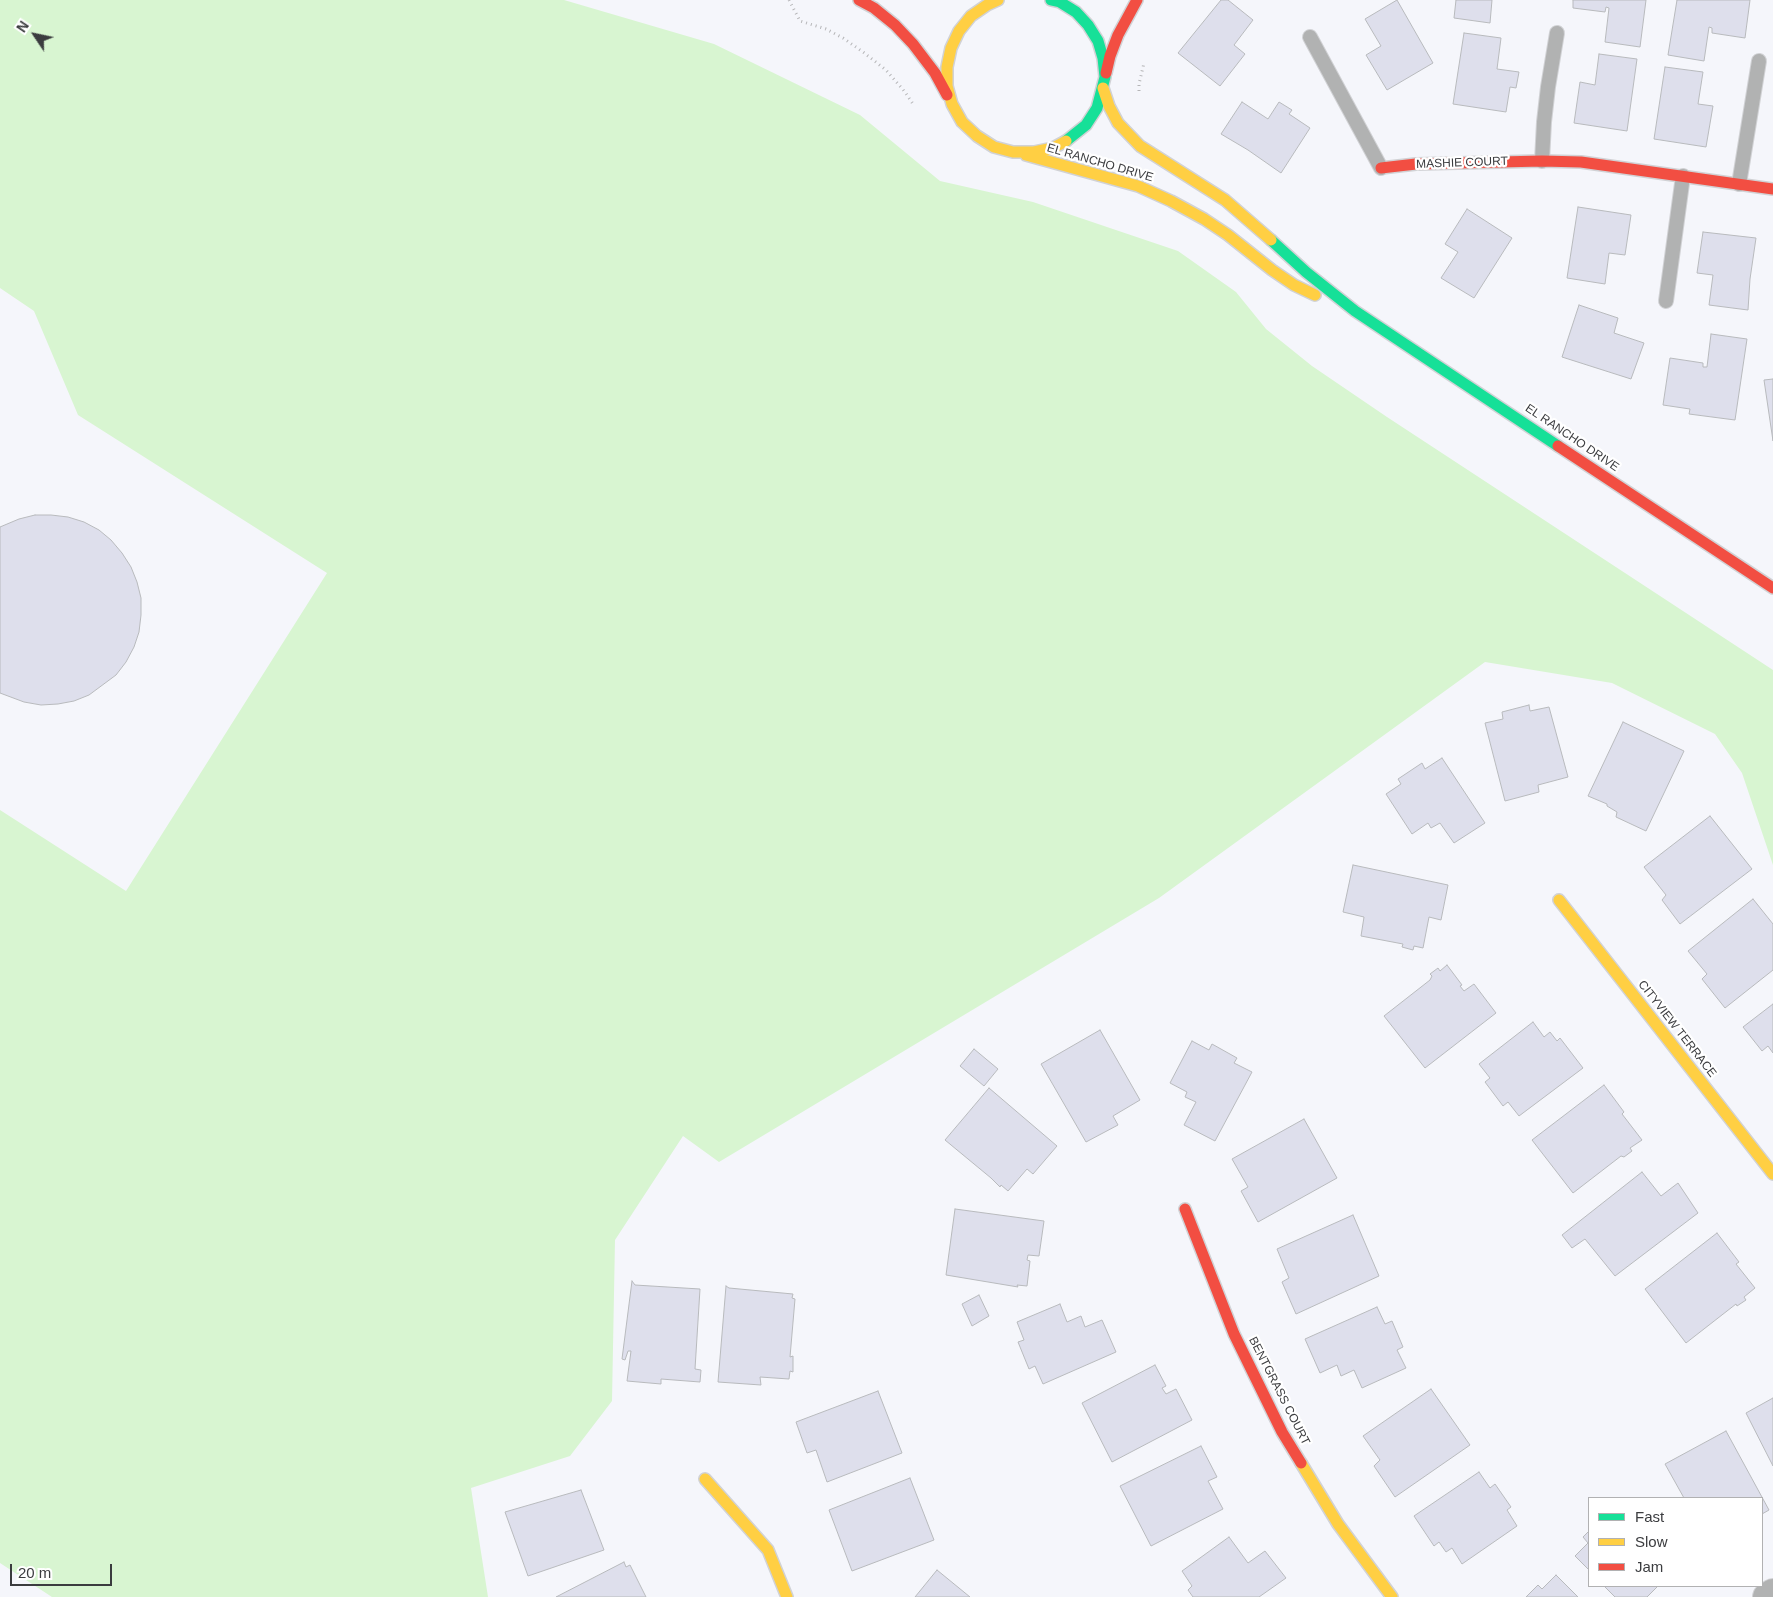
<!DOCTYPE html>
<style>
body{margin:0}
#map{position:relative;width:1773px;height:1597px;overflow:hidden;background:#f5f6fb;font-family:Arial,sans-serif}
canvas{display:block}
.legend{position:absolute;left:1588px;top:1497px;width:175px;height:90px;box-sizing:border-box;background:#fff;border:1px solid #b1b1b2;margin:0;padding:6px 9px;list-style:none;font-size:15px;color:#3b3c3f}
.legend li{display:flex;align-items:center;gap:10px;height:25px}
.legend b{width:25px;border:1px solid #b1b1b2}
.north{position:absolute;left:10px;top:10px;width:50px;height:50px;-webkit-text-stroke:4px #fff;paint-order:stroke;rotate:304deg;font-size:14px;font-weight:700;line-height:20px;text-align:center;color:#3b3c3f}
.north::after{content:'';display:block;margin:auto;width:18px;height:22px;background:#3b3c3f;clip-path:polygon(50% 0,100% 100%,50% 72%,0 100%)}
.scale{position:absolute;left:10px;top:1564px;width:102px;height:22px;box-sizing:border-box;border:2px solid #3b3c3f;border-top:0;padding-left:6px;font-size:15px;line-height:18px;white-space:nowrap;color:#3b3c3f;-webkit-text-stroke:4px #fff;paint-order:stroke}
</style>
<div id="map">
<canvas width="1773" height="1597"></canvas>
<ul class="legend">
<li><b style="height:6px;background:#16e098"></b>Fast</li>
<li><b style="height:6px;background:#ffcf43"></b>Slow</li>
<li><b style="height:6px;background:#f24e42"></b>Jam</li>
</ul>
<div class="north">N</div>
<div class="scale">20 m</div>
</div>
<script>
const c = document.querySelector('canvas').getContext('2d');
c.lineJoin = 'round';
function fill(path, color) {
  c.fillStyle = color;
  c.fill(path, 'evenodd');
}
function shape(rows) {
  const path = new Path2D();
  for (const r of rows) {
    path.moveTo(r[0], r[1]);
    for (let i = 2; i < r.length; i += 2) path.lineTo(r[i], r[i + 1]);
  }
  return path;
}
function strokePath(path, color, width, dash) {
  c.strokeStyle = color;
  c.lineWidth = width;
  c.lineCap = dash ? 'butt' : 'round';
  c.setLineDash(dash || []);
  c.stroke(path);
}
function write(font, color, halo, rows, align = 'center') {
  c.font = font + ' Arial,sans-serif';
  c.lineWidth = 4.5;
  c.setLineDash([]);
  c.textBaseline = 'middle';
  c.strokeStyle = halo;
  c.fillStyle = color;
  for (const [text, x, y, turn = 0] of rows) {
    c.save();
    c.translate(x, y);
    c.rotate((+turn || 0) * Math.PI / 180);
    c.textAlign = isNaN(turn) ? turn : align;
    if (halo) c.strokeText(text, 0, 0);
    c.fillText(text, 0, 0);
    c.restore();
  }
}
const green = shape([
 [0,0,564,0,714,44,860,115,940,181,1033,202,1178,251,1236,292,1266,329,1312,366,1387,417,1773,670,1773,865,1742,773,1715,734,1612,683,1485,662,1159,898,719,1162,683,1136,615,1240,612,1401,570,1456,471,1488,488,1597,52,1597,0,1563,0,810,126,891,327,573,78,415,34,311,0,288]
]);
const building = shape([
 [1221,0,1228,0,1253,20,1234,45,1245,54,1220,86,1178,53,1221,0],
 [1397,0,1433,63,1387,90,1366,55,1381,46,1365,19,1397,0],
 [1456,0,1492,0,1490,23,1454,18,1456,0],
 [1573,0,1646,0,1640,47,1605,42,1609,8,1606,7,1605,12,1573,8,1573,0],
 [1677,0,1750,0,1745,38,1712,33,1712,28,1709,27,1704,61,1668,55,1677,0],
 [1464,33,1501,38,1497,69,1519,72,1516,88,1510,87,1506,112,1453,104,1464,33],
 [1599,54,1637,59,1627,131,1574,123,1580,82,1595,85,1599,54],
 [1665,67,1703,72,1698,104,1713,106,1706,147,1654,139,1665,67],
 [1242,102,1268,119,1279,102,1292,110,1289,114,1310,128,1281,173,1248,150,1221,134,1242,102],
 [1578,207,1631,215,1625,255,1609,253,1605,284,1567,278,1578,207],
 [1467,209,1512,238,1474,298,1441,278,1458,252,1445,244,1467,209],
 [1703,232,1756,238,1750,279,1748,310,1709,305,1713,275,1697,273,1703,232],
 [1579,305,1618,318,1614,333,1644,343,1631,379,1562,357,1579,305],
 [1711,334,1747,339,1735,420,1689,414,1690,409,1663,405,1670,358,1703,363,1703,367,1707,367,1711,334],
 [1773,379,1773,441,1764,380,1773,379],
 [35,515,51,515,68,517,84,522,99,530,111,540,122,553,131,567,137,582,141,598,141,615,139,632,134,647,126,662,116,675,89,695,74,701,58,704,41,705,24,702,0,693,0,527,19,519,35,515],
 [1529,705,1530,711,1549,707,1568,777,1538,785,1539,792,1505,801,1485,723,1503,719,1502,712,1529,705],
 [1623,722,1684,751,1646,831,1616,817,1617,812,1607,806,1607,804,1588,796,1623,722],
 [1442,758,1485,823,1454,843,1440,823,1431,828,1428,823,1412,834,1386,794,1401,784,1398,779,1422,763,1425,769,1442,758],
 [1710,816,1752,869,1680,924,1662,900,1666,895,1644,867,1710,816],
 [1353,865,1448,885,1441,920,1429,917,1423,948,1414,946,1413,950,1402,947,1403,944,1361,936,1364,917,1343,912,1353,865],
 [1753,899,1773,924,1773,970,1725,1008,1702,979,1707,974,1688,951,1753,899],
 [1447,965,1462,985,1460,986,1464,991,1474,984,1496,1013,1425,1068,1384,1016,1430,980,1432,976,1430,974,1438,968,1440,971,1447,965],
 [1773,1004,1773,1053,1768,1046,1762,1051,1743,1027,1773,1004],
 [1533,1022,1544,1037,1550,1032,1557,1041,1560,1038,1583,1068,1519,1116,1508,1102,1503,1106,1485,1082,1490,1078,1479,1064,1533,1022],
 [1100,1030,1140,1100,1113,1116,1118,1125,1086,1142,1041,1064,1100,1030],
 [1192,1041,1209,1050,1212,1044,1237,1058,1234,1063,1252,1072,1215,1141,1184,1125,1196,1102,1185,1097,1187,1092,1170,1083,1192,1041],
 [974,1049,998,1069,984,1086,960,1066,974,1049],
 [1604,1085,1624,1112,1622,1114,1642,1140,1630,1148,1632,1151,1624,1157,1621,1156,1573,1193,1532,1140,1604,1085],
 [989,1088,1057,1146,1033,1174,1027,1169,1008,1191,1001,1185,1000,1187,991,1178,945,1140,989,1088],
 [1304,1119,1337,1178,1258,1222,1241,1191,1248,1187,1232,1159,1304,1119],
 [1642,1172,1661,1196,1678,1183,1698,1213,1615,1276,1585,1239,1572,1248,1562,1235,1642,1172],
 [955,1209,1044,1221,1039,1256,1028,1255,1027,1260,1030,1261,1027,1286,1017,1285,1018,1287,946,1275,955,1209],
 [1353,1215,1379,1276,1296,1314,1282,1282,1289,1278,1277,1249,1353,1215],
 [1717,1233,1739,1262,1736,1264,1755,1288,1744,1297,1746,1300,1737,1306,1736,1304,1686,1343,1645,1289,1717,1233],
 [632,1281,635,1285,700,1289,695,1369,701,1370,700,1382,661,1379,661,1384,627,1381,631,1351,628,1351,625,1360,622,1359,632,1281],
 [726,1286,729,1288,793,1294,792,1298,795,1299,790,1357,793,1356,793,1372,790,1371,789,1379,760,1377,761,1385,718,1382,726,1286],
 [979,1295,989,1316,972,1326,962,1304,979,1295],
 [1060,1304,1067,1322,1081,1316,1085,1327,1102,1320,1116,1352,1043,1384,1035,1366,1029,1369,1018,1342,1024,1340,1017,1322,1060,1304],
 [1377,1307,1385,1324,1392,1321,1403,1347,1397,1350,1406,1368,1362,1388,1354,1370,1341,1376,1337,1365,1320,1373,1305,1339,1377,1307],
 [1155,1365,1166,1386,1162,1388,1166,1394,1176,1389,1192,1420,1112,1462,1082,1403,1155,1365],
 [1431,1389,1470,1445,1395,1497,1374,1466,1380,1460,1363,1436,1431,1389],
 [878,1391,902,1453,827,1482,816,1450,807,1453,796,1422,878,1391],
 [1773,1398,1773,1466,1746,1413,1773,1398],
 [1726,1431,1769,1510,1762,1514,1762,1498,1684,1498,1665,1464,1726,1431],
 [1201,1446,1217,1477,1208,1481,1223,1509,1151,1546,1120,1486,1201,1446],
 [1479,1472,1490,1488,1495,1484,1511,1507,1507,1510,1517,1526,1462,1564,1452,1548,1446,1552,1439,1542,1434,1546,1414,1516,1479,1472],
 [910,1478,934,1540,852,1571,829,1510,910,1478],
 [581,1490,604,1550,528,1576,505,1512,581,1490],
 [1589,1531,1589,1570,1575,1556,1588,1543,1583,1537,1589,1531],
 [1229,1537,1248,1563,1265,1551,1286,1578,1259,1597,1193,1597,1188,1590,1192,1586,1182,1571,1229,1537],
 [624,1562,626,1567,630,1565,646,1597,556,1597,624,1562],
 [937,1570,970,1597,915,1597,937,1570],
 [1556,1575,1578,1597,1526,1597,1538,1585,1542,1589,1556,1575],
 [1604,1586,1655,1586,1657,1587,1647,1597,1615,1597,1604,1586]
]);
const path = shape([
 [789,0,800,21,826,29,843,38,863,52,886,70,905,92,913,104],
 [1139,91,1139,84,1144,63]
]);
const lane = shape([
 [1310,37,1381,168],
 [1542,161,1544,122,1548,87,1557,33],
 [1739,184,1759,61],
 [1666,301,1683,176]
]);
const street = shape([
 [1767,1597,1773,1593]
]);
const fast = shape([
 [1051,0,1060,2,1076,12,1088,25,1098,41,1103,58,1105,77,1097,108,1086,125,1066,141],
 [1271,240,1306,272,1355,311,1558,446]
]);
const slow = shape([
 [998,0,987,5,971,16,959,31,951,48,947,67,947,86,952,104,962,122,977,136,994,147,1013,152,1034,152,1053,148,1066,141],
 [1103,88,1109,106,1118,123,1140,146,1225,200,1271,240],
 [1026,155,1138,186,1171,201,1204,219,1228,235,1272,270,1294,285,1315,295],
 [1559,900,1773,1174],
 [1301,1463,1338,1524,1392,1597],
 [705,1479,768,1550,787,1597]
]);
const jam = shape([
 [859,0,874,8,895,25,913,44,935,73,947,95],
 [1106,73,1110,56,1118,35,1137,0],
 [1381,168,1416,164,1542,161,1581,162,1773,189],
 [1558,446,1773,588],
 [1185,1209,1234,1334,1282,1432,1301,1463]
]);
const streetNames = [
 ["EL RANCHO DRIVE",1100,163,16],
 ["MASHIE COURT",1462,163,-2],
 ["EL RANCHO DRIVE",1572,438,34],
 ["CITYVIEW TERRACE",1677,1029,52],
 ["BENTGRASS COURT",1279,1391,63]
];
fill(green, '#d8f5d1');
fill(building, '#dedfec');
strokePath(building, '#b8babd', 1);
strokePath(lane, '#d1d2d5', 16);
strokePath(street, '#d1d2d5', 30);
strokePath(fast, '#d1d2d5', 14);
strokePath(slow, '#d1d2d5', 14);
strokePath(jam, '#d1d2d5', 14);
strokePath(path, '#b5b5b7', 3, [1, 4]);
strokePath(lane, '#b1b2b2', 14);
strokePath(street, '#b1b2b2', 28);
strokePath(fast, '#16e098', 11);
strokePath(slow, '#ffcf43', 11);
strokePath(jam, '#f24e42', 11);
write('12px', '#3b3c3f', '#fff', streetNames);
</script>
